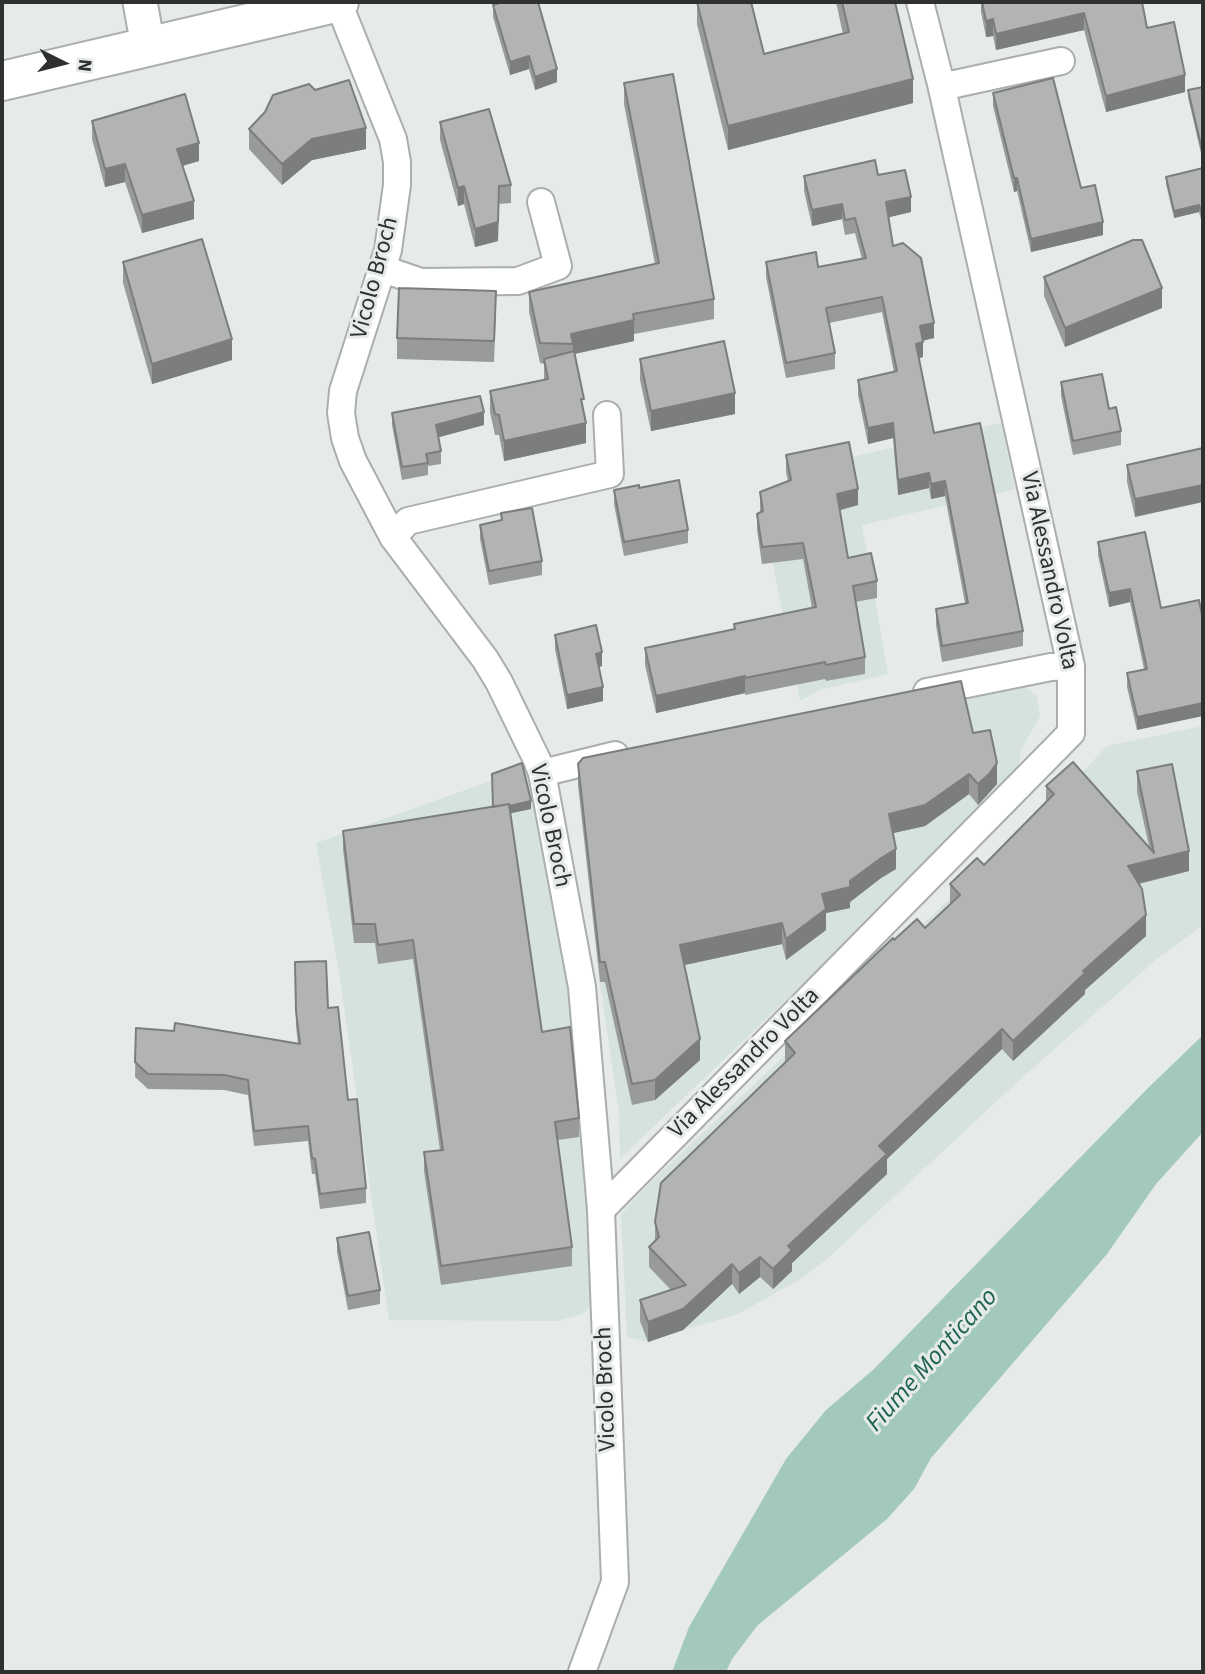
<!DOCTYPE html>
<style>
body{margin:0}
#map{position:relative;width:1205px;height:1674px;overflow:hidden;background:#e6eae9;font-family:"Source Sans 3",sans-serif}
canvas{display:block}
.frame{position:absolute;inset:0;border:4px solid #2f3030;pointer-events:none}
.north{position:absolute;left:28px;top:28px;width:70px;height:70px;-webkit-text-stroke:5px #e6eae9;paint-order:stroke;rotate:96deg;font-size:19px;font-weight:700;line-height:28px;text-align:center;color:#2f3030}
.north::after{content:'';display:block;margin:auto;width:24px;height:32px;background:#2f3030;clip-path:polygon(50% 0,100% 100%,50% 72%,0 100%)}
</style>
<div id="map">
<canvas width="1205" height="1674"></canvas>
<div class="frame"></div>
<div class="north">N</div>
</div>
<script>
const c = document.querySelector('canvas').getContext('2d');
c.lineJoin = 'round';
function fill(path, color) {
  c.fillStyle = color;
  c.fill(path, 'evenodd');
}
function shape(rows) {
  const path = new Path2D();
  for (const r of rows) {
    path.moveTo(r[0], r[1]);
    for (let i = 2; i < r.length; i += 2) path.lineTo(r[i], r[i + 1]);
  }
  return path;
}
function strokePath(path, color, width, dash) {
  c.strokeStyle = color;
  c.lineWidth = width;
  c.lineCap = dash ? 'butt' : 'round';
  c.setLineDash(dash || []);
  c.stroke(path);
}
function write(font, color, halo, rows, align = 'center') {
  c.font = font + ' "Source Sans 3",sans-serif';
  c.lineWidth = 6;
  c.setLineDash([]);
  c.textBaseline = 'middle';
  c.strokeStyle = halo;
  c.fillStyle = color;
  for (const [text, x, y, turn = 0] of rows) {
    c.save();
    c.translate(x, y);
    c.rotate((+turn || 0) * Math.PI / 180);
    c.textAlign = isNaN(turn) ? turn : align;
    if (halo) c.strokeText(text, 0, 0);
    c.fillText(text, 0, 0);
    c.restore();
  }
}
const built = shape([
 [1001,423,1015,489,862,525,888,674,819,690,800,701,769,544,799,537,786,472],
 [1015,686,1027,688,1037,696,1040,716,1021,750,1019,769,966,827,620,1159,619,1113,600,982,578,785,586,775],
 [1203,726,1203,925,1158,958,1026,1074,828,1258,802,1278,738,1314,683,1330,648,1342,627,1337,621,1214,648,1185,1073,782,1107,746],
 [536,765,566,926,602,1275,592,1304,581,1315,557,1321,389,1320,339,972,316,843]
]);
const water = shape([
 [1203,1035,1203,1132,1156,1184,1107,1254,931,1458,914,1489,887,1519,758,1625,732,1659,726,1672,672,1672,689,1627,786,1459,826,1410,874,1369,1148,1088]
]);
const minor = shape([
 [338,2,393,139,397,162,397,185,388,250,343,391,341,413,345,438,353,461,393,537,485,659,499,682,537,760,542,773,582,987,601,1210,615,1582,582,1672],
 [941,84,955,84,1061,61],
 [383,269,421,282,518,281,558,266,541,202],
 [393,537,408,521,610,474,607,415],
 [927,692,1051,667,1071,666],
 [542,773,615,755],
 [601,1210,1071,733,1071,666,941,84,920,2]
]);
const tertiary = shape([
 [140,2,148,46]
]);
const secondary = shape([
 [2,81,339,2]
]);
const wall = shape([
 [697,2,751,2,764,54,843,34,836,2,895,2,913,103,728,150,697,24],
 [981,2,1142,2,1147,28,1185,92,1106,112,1084,30,996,50,993,36,986,37,981,12],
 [493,5,557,82,535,90,529,69,510,75,493,17],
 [624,83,714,299,714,319,634,334,634,341,575,354,584,413,586,443,504,461,499,435,495,435,490,412,490,391,544,380,544,364,540,363,529,312,529,292,655,264,624,104],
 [1203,87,1203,162,1188,97,1188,90],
 [993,93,1081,188,1103,235,1031,252,1017,191,1014,192,993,106],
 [92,121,199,161,183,166,194,219,142,233,125,182,105,187,92,139],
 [440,122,511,185,511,203,499,204,498,241,475,247,464,204,458,206,440,140],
 [249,129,366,149,312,160,282,185,249,149],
 [1203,168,1202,223,1199,212,1174,218,1166,184,1166,177],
 [878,175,911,212,888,217,893,246,934,338,923,341,923,357,919,358,934,433,1023,631,1023,646,942,662,936,625,936,609,965,603,945,496,931,499,929,488,898,495,893,438,868,444,858,395,858,380,894,372,882,312,829,323,835,353,835,369,786,378,766,277,766,262,818,267,862,259,855,233,845,235,842,219,812,226,804,191,804,176],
 [123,262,232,360,152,384,123,283],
 [1044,277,1162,308,1065,347,1044,296],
 [496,312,494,362,397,359,397,338],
 [640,359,735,414,651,431,640,380],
 [1061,382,1109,409,1121,431,1121,445,1073,455,1061,396],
 [392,413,484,425,438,437,441,451,441,464,428,466,428,475,402,480,392,425],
 [1203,448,1135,517,1127,482,1127,465],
 [786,455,858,505,840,510,848,558,877,581,877,598,855,602,865,657,865,674,826,681,825,679,745,695,745,693,656,713,645,665,645,648,734,629,734,624,812,608,803,559,762,564,757,530,757,514,760,512,760,492,788,481,786,472],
 [639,488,688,530,688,543,624,556,614,504,614,490],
 [501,513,542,561,542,575,489,585,480,539,480,525,501,521],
 [1098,542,1161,608,1137,730,1127,687,1127,673,1144,669,1130,602,1109,607,1098,555],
 [555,635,602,666,599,667,603,701,567,709,555,649],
 [973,733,997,784,978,805,969,794,925,826,893,833,896,869,881,878,850,902,850,908,826,913,826,930,786,960,782,944,684,965,700,1060,655,1100,632,1105,605,982,600,982,578,785,578,764],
 [1137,771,1189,871,1139,884,1146,936,1085,990,1085,994,1013,1061,1002,1049,887,1159,887,1174,792,1263,792,1271,773,1289,760,1277,739,1294,732,1284,683,1330,648,1342,640,1321,640,1300,671,1290,649,1267,649,1247,655,1241,655,1222,785,1062,785,1041,894,940,925,928,950,904,950,884,984,865,1046,802,1046,786,1149,846,1137,792],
 [531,809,510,813,542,1032,579,1118,579,1137,558,1140,572,1247,572,1266,441,1285,424,1171,424,1152,440,1150,413,959,378,964,375,943,354,943,343,849,343,831],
 [295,962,328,1008,366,1188,366,1203,320,1209,315,1174,312,1174,308,1141,254,1146,248,1095,224,1090,148,1089,135,1077,136,1028,298,1044,296,1026],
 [337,1238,380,1290,380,1304,348,1310,337,1252]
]);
const shadedWall = shape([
 [1084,13,1084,30,996,50,996,34],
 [993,19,993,36,986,37,986,21],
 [529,56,529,69,510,75,510,62],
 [557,69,557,82,535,90,535,77],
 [1185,75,1185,92,1106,112,1106,96],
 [913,79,913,103,728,150,728,126],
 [366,128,366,149,312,160,282,185,282,164,312,139],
 [199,143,199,161,177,167,177,149],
 [125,164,125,182,105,187,105,169],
 [1014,178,1017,178,1017,191,1014,192],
 [464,186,464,204,458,206,458,188],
 [499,186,498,241,475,247,475,229],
 [911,197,911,212,886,218,886,202],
 [194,201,194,219,142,233,142,215],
 [842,204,842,219,812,226,812,210],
 [1199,205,1199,212,1174,218,1174,211],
 [1103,222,1103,235,1031,252,1031,239],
 [1162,288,1162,308,1065,347,1065,328],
 [634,320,634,341,573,354,573,344,571,334],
 [934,323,934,338,920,341,920,326],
 [232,339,232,360,152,384,152,364],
 [923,342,923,357,916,359,916,344],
 [735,393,735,414,651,431,651,411],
 [484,412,484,425,436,438,436,425],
 [586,423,586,443,504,461,504,441],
 [893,423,893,438,868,444,868,428],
 [929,473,929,488,898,495,898,480],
 [945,481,945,496,931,499,931,484],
 [1203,485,1203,502,1135,517,1135,499],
 [858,489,858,505,837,511,837,494],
 [1130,589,1130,602,1109,607,1109,593],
 [602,652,602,666,596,668,596,654],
 [745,676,745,693,656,713,656,696],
 [603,687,603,701,567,709,567,695],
 [1203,703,1203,716,1137,730,1137,717],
 [997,763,997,784,978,805,978,784],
 [969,774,969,794,925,826,889,834,889,814],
 [531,801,531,809,493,817,493,810],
 [896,849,896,869,881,878,850,902,850,908,826,913,826,930,786,960,786,939,822,894,850,881,881,858],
 [1189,851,1189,871,1128,886,1128,866],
 [1146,915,1146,936,1085,990,1085,994,1013,1061,1013,1041,1083,971],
 [782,923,782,944,680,966,680,945],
 [1002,1029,1002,1049,887,1159,887,1174,792,1263,792,1271,773,1289,773,1269,788,1246,879,1146],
 [700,1039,700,1060,655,1100,655,1080],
 [760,1257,760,1277,739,1294,739,1273],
 [732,1264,732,1284,683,1330,648,1342,648,1322]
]);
const building = shape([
 [503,2,538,2,557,69,535,77,529,56,510,62,493,5,503,2],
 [697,2,751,2,764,54,849,32,842,2,895,2,913,79,728,126,697,2],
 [982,2,1142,2,1147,28,1174,22,1185,75,1106,96,1084,13,996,34,993,19,986,21,982,2],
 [673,74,714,299,633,314,634,320,571,334,573,344,540,343,529,292,659,263,624,83,673,74],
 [1053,78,1081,188,1095,185,1103,222,1031,239,1017,178,1014,178,993,93,1053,78],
 [349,80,366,128,312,139,282,164,249,129,265,112,273,95,309,84,315,90,349,80],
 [1203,87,1203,154,1188,90,1203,87],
 [185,94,199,143,177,149,194,201,142,215,125,164,105,169,92,121,185,94],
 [489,109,511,185,499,186,498,222,475,229,464,186,458,188,440,122,489,109],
 [875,160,878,175,905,170,911,197,886,202,893,246,903,243,921,258,934,323,920,326,923,342,916,344,934,433,980,423,1023,631,942,646,936,609,968,603,945,481,931,484,929,473,898,480,893,423,868,428,858,380,897,371,882,297,826,308,835,353,786,363,766,262,816,252,818,267,866,258,855,218,845,220,842,204,812,210,804,176,875,160],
 [1203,168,1203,216,1199,205,1174,211,1166,177,1203,168],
 [202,239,232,339,152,364,123,262,202,239],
 [1133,240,1142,240,1162,288,1065,328,1044,277,1133,240],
 [399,288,496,291,494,341,397,338,399,288],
 [724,341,735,393,651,411,640,359,724,341],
 [574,351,584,399,581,399,586,423,504,441,499,415,495,414,490,391,548,379,544,359,574,351],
 [1102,374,1109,409,1116,407,1121,431,1073,441,1061,382,1102,374],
 [480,396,484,412,436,425,441,451,426,454,428,463,402,467,392,413,480,396],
 [849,442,858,489,837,494,848,558,871,553,877,581,853,586,865,657,826,665,825,662,745,678,745,676,656,696,645,648,735,629,734,624,816,607,803,543,762,547,757,514,763,511,760,492,791,480,786,455,849,442],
 [1203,448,1203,485,1135,499,1127,465,1203,448],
 [679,480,688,530,624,542,614,490,639,485,639,488,679,480],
 [532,508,542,561,489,571,480,525,502,520,501,513,532,508],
 [1145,532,1161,608,1199,600,1203,620,1203,703,1137,717,1127,673,1147,669,1130,589,1109,593,1098,542,1145,532],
 [596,625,602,652,596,654,603,687,567,695,555,635,596,625],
 [961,681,973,733,990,730,997,763,989,774,978,784,969,774,925,805,889,814,896,849,881,858,850,881,850,887,822,894,826,909,786,939,782,923,680,945,700,1039,655,1080,632,1084,605,962,600,962,578,764,583,758,961,681],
 [1073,762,1154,853,1137,771,1172,764,1189,851,1128,866,1142,889,1146,915,1083,971,1085,973,1013,1041,1002,1029,879,1146,887,1154,788,1246,792,1250,773,1269,760,1257,739,1273,732,1264,683,1309,648,1322,640,1300,686,1285,649,1247,659,1237,655,1222,661,1183,795,1053,785,1041,893,938,894,940,917,919,925,928,960,895,950,884,977,858,984,865,1054,794,1046,786,1073,762],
 [522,763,531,801,509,806,509,804,493,807,492,774,522,763],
 [509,804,542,1032,570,1027,579,1118,555,1122,572,1247,441,1266,424,1152,443,1150,413,940,378,945,375,924,354,924,343,831,509,804],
 [326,961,328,1008,338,1007,348,1100,357,1099,366,1188,320,1194,315,1159,312,1158,308,1126,254,1131,248,1080,224,1075,148,1074,135,1062,136,1028,174,1031,175,1023,300,1044,296,1011,295,962,326,961],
 [369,1232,380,1290,348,1296,337,1238,369,1232]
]);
const streetNames = [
 ["Vicolo Broch",376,278,-75],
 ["Via Alessandro Volta",1048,571,78],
 ["Vicolo Broch",549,826,78],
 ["Via Alessandro Volta",745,1064,-45],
 ["Vicolo Broch",607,1389,-92]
];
const waterNames = [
 ["Fiume Monticano",933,1361,-48]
];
fill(built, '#d5e2dd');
fill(water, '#a3c9bc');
strokePath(minor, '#aaaeac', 30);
strokePath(tertiary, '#aaaeac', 37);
strokePath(secondary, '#aaaeac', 42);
strokePath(minor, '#fff', 26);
strokePath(tertiary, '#fff', 33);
strokePath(secondary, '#fff', 38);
fill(wall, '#989b9a');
fill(shadedWall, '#7c7e7d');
fill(building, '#b1b4b3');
strokePath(building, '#7c7e7d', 2);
write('24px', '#2f3030', '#e6eae9', streetNames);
write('italic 26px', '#1e6352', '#e6eae9', waterNames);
</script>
